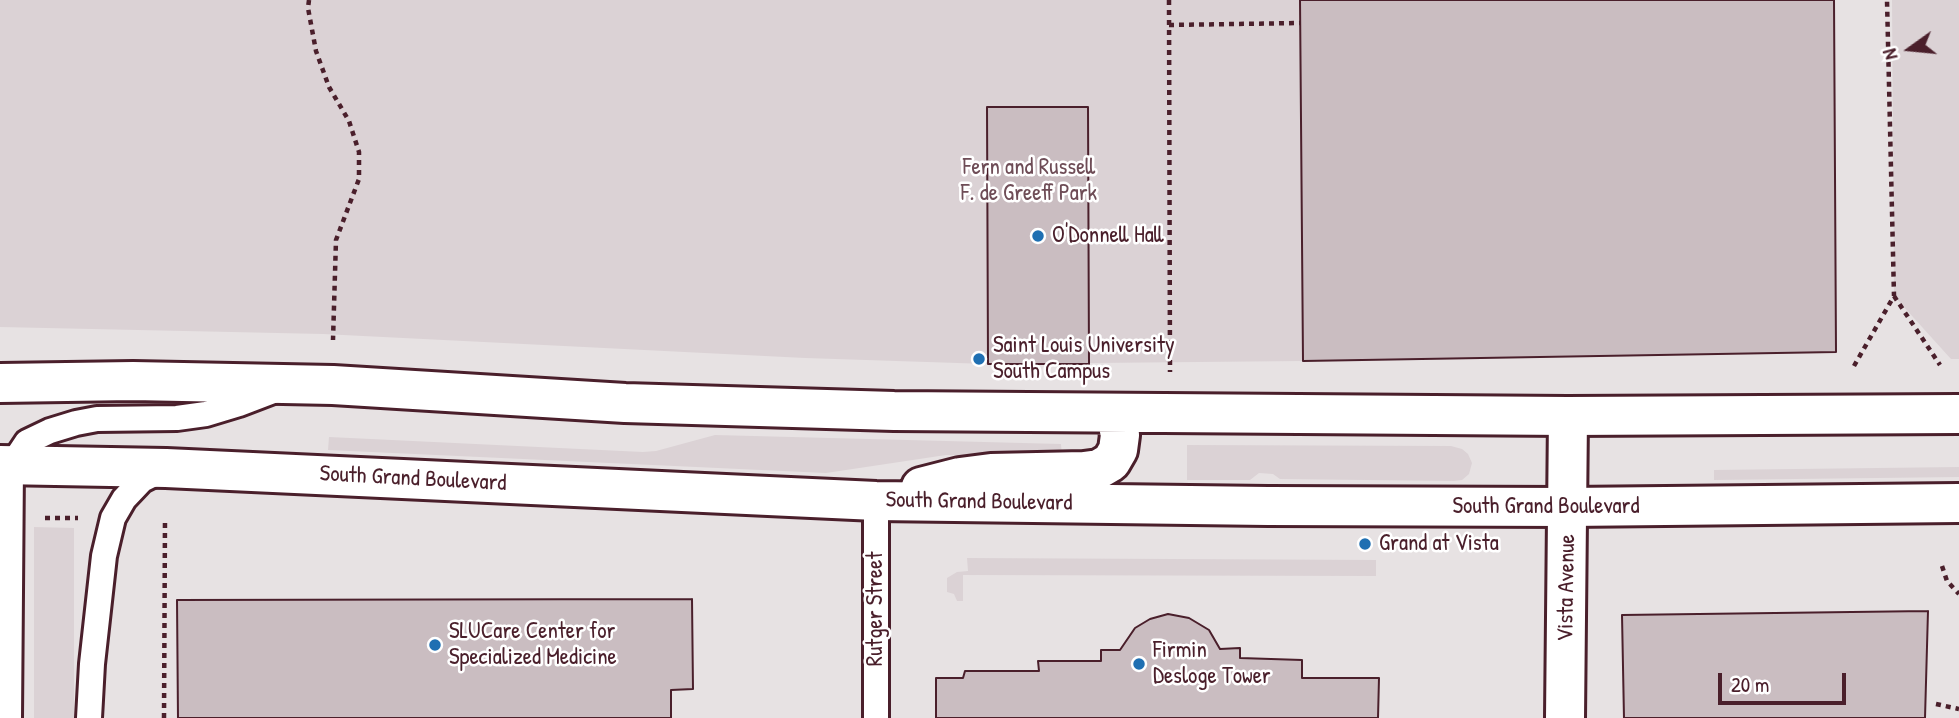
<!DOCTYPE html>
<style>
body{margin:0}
#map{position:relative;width:1959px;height:718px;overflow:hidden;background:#f4f2f2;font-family:"Patrick Hand",sans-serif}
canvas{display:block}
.north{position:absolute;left:1875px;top:14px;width:70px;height:70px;-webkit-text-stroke:5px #fff;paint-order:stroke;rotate:255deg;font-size:19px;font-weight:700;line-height:28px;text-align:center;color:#4a1f2b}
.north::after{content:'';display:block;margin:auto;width:24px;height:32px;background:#4a1f2b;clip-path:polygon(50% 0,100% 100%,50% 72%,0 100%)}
.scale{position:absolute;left:1718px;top:673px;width:128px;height:32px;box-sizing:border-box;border:4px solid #4a1f2b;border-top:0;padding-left:9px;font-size:21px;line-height:24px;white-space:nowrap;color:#4a1f2b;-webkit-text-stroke:5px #fff;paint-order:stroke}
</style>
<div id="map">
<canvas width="1959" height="718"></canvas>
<div class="north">N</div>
<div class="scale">20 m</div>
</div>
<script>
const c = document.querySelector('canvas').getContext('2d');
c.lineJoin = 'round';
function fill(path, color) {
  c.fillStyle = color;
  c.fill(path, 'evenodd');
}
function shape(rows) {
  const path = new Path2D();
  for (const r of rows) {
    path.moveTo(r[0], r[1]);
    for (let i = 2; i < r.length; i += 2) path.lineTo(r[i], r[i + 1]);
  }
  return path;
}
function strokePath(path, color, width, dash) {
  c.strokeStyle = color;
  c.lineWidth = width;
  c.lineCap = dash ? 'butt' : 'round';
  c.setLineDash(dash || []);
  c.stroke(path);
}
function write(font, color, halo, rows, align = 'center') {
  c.font = font + ' "Patrick Hand",sans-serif';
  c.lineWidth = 5;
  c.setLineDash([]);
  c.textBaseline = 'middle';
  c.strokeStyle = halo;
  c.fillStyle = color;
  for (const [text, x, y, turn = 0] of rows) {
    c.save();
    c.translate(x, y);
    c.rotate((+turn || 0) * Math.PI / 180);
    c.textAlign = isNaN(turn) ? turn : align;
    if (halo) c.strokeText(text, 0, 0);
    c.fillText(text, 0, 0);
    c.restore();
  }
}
const built = shape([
 [0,0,1959,0,1959,718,0,718]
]);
const green = shape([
 [0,0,1300,0,1303,361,988,364,805,358,323,334,0,327],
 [1892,0,1959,0,1959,359,1951,359,1894,296],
 [715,435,1061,444,1062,456,946,455,826,473,328,450,329,437,643,452,656,451],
 [1187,445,1451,446,1462,449,1468,454,1472,463,1469,474,1462,480,1454,481,1280,479,1273,474,1259,473,1250,480,1187,480],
 [1959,467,1959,477,1714,480,1714,470],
 [34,527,74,528,74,718,34,718],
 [967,558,1376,560,1376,576,963,575,963,601,957,601,954,594,947,592,947,578,957,572,968,571]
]);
const building = shape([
 [1300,0,1834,0,1836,352,1303,361,1300,0],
 [987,107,1088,107,1089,364,988,364,987,107],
 [692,599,693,689,671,690,671,718,178,718,177,600,692,599],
 [1928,611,1925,718,1624,718,1622,615,1928,611],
 [1168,614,1189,618,1209,630,1220,649,1240,648,1240,658,1302,660,1302,678,1379,678,1378,718,936,718,936,678,963,678,965,671,1039,671,1038,661,1101,661,1101,650,1120,650,1135,628,1150,619,1168,614]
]);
const path = shape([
 [309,0,308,8,316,51,329,87,349,121,359,152,359,179,336,240,333,340],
 [1169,0,1170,372],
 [1169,25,1300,23],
 [1894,296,1940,365],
 [1854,366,1894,296,1887,0],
 [45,518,78,518],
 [1942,566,1947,581,1959,594],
 [1936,704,1959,709],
 [164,718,165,519]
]);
const lane = shape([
 [876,501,876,718],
 [9,718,11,466,27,442,50,431,76,423,97,419,177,418,206,414,239,404,273,391],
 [89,718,92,664,104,556,113,518,124,499,142,480,162,470]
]);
const street = shape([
 [1565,718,1568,416]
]);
const primary = shape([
 [0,383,133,381,333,385,625,403,894,411,1568,416,1959,414],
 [0,465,166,468,876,501,1268,506,1568,507,1959,503],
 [921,487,960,477,991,473,1084,471,1099,469,1111,462,1118,450,1120,435,1117,421,1112,413]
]);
const markers = [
 [1038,236,7,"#1f6fb2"],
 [979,359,7,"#1f6fb2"],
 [1365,544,7,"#1f6fb2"],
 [435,645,7,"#1f6fb2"],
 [1139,664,7,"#1f6fb2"]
];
const parkNames = [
 ["Fern and Russell",1029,168],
 ["F. de Greeff Park",1029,194]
];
const poiNames = [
 ["O'Donnell Hall",1052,236],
 ["Saint Louis University",993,346],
 ["South Campus",993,372],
 ["Grand at Vista",1379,544],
 ["SLUCare Center for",449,632],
 ["Specialized Medicine",449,658],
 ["Firmin",1153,651],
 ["Desloge Tower",1153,677]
];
const streetNames = [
 ["South Grand Boulevard",413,479,3],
 ["South Grand Boulevard",979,502,1],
 ["South Grand Boulevard",1546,507],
 ["Vista Avenue",1567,588,-89],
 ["Rutger Street",876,609,-90]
];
fill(built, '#e7e2e3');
fill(green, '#dbd2d5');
fill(building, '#cabdc1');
strokePath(building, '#4a1f2b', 2);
strokePath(lane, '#4a1f2b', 30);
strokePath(street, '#4a1f2b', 44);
strokePath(primary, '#4a1f2b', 44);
strokePath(path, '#4a1f2b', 4.5, [5, 5]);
strokePath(lane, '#fff', 24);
strokePath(street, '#fff', 38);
strokePath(primary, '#fff', 38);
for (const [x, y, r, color] of markers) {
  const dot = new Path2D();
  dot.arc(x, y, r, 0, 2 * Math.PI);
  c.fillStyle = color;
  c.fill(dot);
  strokePath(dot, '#fff', 2.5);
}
write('23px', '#6e4c56', '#fff', parkNames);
write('23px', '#4a1f2b', '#fff', poiNames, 'left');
write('23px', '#4a1f2b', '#fff', streetNames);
</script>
